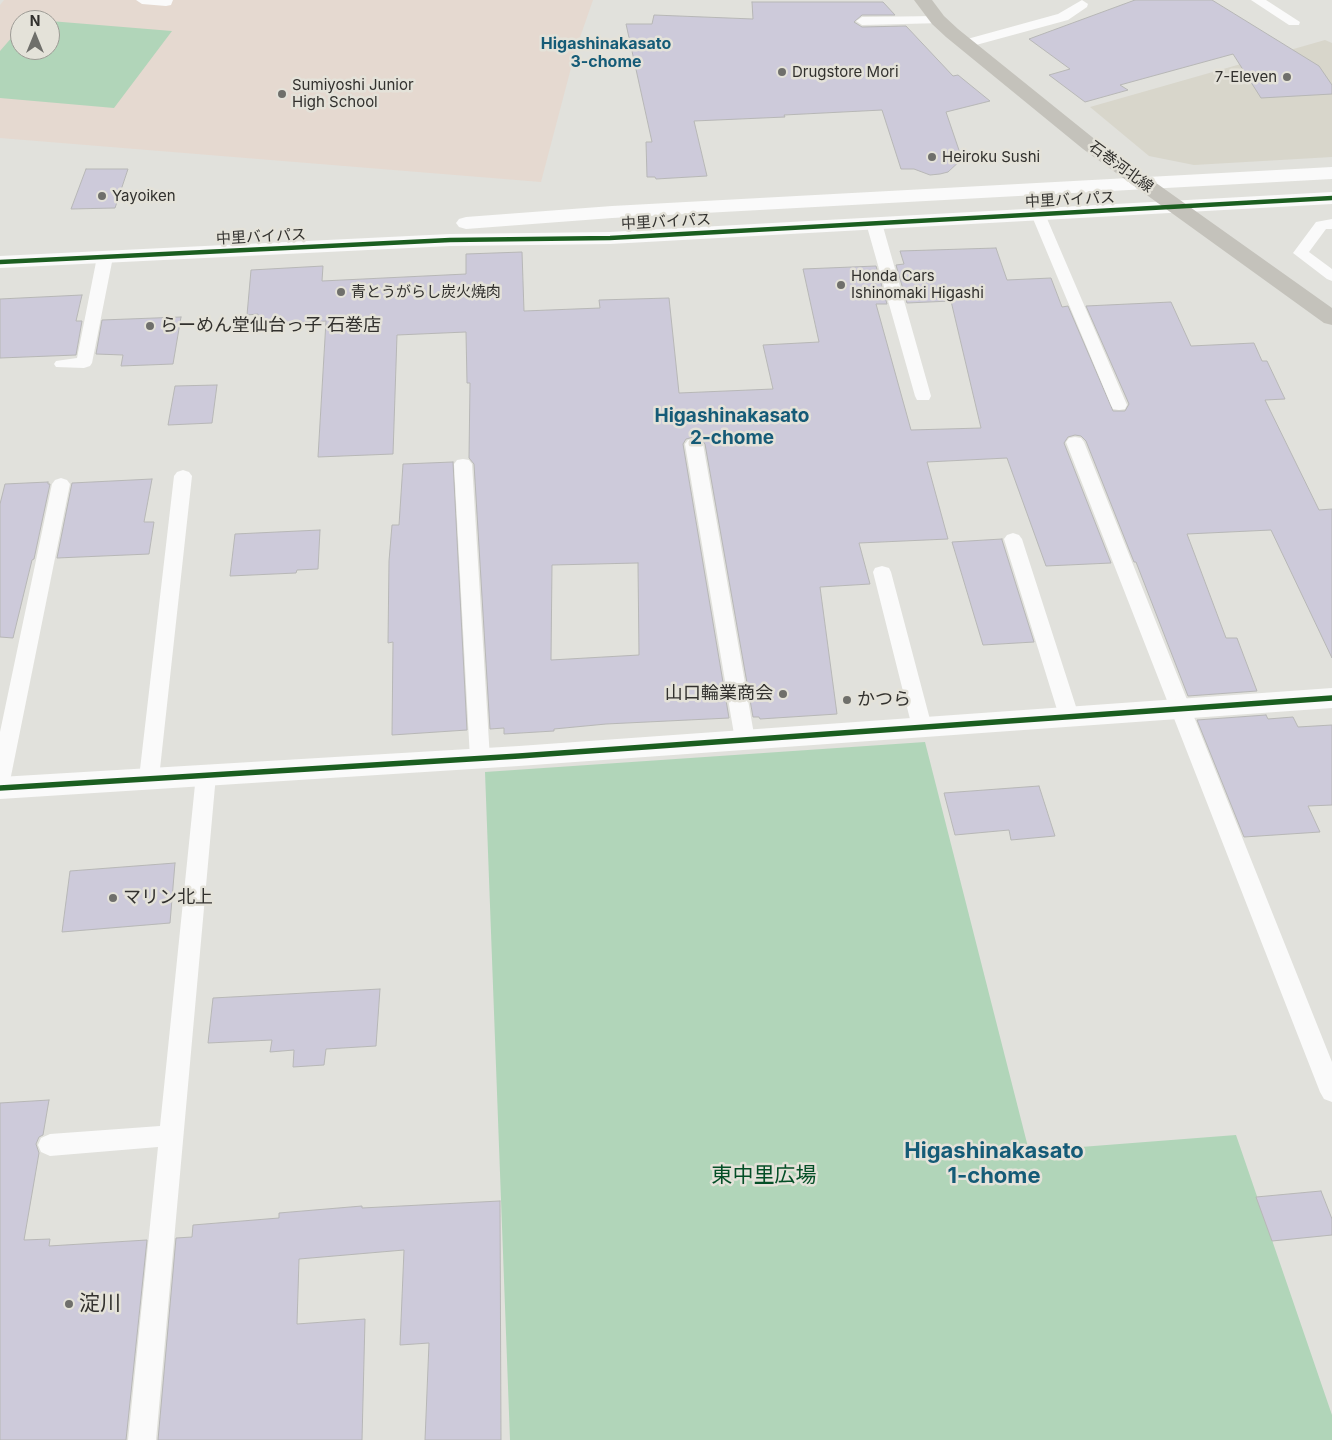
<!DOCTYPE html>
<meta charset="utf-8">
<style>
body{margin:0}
#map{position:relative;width:1332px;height:1440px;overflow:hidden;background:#e1e1dc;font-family:Inter,sans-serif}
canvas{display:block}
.north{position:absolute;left:10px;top:10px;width:50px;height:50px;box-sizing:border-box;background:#e4e2d9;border:1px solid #9d9b95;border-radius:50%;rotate:0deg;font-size:14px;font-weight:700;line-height:20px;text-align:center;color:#32312e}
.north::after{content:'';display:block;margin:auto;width:18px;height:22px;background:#6f6f6b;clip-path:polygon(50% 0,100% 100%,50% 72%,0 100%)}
</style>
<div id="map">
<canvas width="1332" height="1440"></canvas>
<div class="north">N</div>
</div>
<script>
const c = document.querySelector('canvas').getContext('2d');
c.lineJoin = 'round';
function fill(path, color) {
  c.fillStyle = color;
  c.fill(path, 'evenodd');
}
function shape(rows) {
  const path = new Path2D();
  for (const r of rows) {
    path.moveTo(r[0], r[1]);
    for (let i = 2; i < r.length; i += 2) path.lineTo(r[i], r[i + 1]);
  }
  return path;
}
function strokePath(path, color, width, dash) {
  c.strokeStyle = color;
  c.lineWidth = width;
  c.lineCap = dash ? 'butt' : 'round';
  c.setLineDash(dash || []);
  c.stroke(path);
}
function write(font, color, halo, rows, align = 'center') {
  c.font = font + ' Inter,"Noto Sans JP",sans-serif';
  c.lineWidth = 5;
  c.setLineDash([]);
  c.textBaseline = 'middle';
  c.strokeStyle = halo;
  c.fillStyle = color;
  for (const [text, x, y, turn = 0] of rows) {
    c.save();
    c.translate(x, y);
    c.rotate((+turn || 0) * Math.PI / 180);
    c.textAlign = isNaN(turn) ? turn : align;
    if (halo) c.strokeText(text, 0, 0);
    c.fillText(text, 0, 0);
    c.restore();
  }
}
const built = shape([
 [1325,40,1332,43,1332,157,1194,165,1149,156,1090,107]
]);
const education = shape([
 [4,0,593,0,576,49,541,182,0,138,0,5],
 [20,20,50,20,50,50,20,50]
]);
const green = shape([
 [50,21,172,31,114,108,0,98,0,51,20,28,20,50,50,50],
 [925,742,1029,1151,1236,1135,1332,1415,1332,1440,510,1440,485,772]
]);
const building = shape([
 [1135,0,1212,0,1319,66,1332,85,1332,94,1261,98,1233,54,1120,85,1128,90,1085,102,1049,75,1070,69,1029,39,1135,0],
 [752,2,883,2,895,15,862,15,854,22,862,27,906,26,953,76,958,75,990,101,946,112,962,159,948,172,940,174,930,175,914,169,901,169,882,110,784,115,785,117,694,121,707,176,656,179,655,177,647,177,646,142,652,142,626,24,652,24,654,15,753,19,752,2],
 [86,169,128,169,115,208,71,209,86,169],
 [996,248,1007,280,1051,278,1062,307,1068,306,1113,411,1125,411,1129,404,1086,306,1171,302,1191,346,1254,343,1262,361,1267,361,1285,399,1265,400,1319,510,1332,509,1332,658,1271,530,1187,534,1226,638,1237,638,1257,691,1188,696,1136,562,1134,562,1086,441,1081,436,1075,435,1068,437,1064,443,1111,563,1046,566,1007,458,927,462,948,539,859,543,870,584,820,587,837,714,760,719,759,717,753,717,705,444,700,438,694,437,686,439,683,444,729,718,606,724,554,729,554,731,504,734,504,728,490,729,474,464,469,458,470,383,467,383,466,332,397,335,393,454,318,457,326,321,256,325,258,314,247,315,251,270,323,266,322,281,466,274,466,254,522,252,524,311,600,308,599,300,669,298,679,393,773,389,763,345,819,342,803,269,876,266,887,304,876,304,911,430,981,428,951,301,907,303,896,265,904,264,900,251,996,248],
 [638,563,639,655,551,660,552,565,638,563],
 [82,295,76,321,82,321,76,355,0,358,0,299,82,295],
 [181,317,173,364,121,366,123,355,96,354,102,320,181,317],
 [217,385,212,423,168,425,175,386,217,385],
 [453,462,467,730,392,735,393,642,388,643,389,561,392,525,399,525,403,464,453,462],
 [152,479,144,522,154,522,149,554,57,558,72,483,152,479],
 [48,482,48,484,50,484,34,559,32,560,13,638,0,637,0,504,5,484,48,482],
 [320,530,318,569,297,570,296,573,230,576,235,534,320,530],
 [1002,539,1002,540,1034,642,983,645,952,542,1002,539],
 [1266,715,1268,719,1293,717,1298,727,1332,725,1332,805,1308,806,1320,832,1244,837,1197,720,1266,715],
 [1039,786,1055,836,1011,840,1009,830,955,835,944,793,1039,786],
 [175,863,170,923,62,932,70,871,175,863],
 [380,989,376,1046,326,1049,324,1065,293,1067,294,1050,270,1052,272,1040,208,1043,213,998,380,989],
 [49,1100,43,1135,39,1137,36,1144,39,1153,24,1240,50,1239,49,1246,147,1240,126,1440,0,1440,0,1103,49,1100],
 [1321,1191,1332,1219,1332,1235,1272,1241,1256,1197,1321,1191],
 [500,1201,501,1440,425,1440,429,1343,400,1345,404,1250,299,1259,297,1324,365,1319,362,1440,158,1440,176,1238,192,1237,193,1225,279,1218,279,1213,362,1206,362,1208,500,1201]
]);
const service = shape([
 [136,0,173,0,171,5,166,6,142,4,136,0],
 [1082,0,1088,4,1087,7,1068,20,965,48,958,44,960,41,1058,14,1082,0],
 [1251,0,1266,0,1300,22,1299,25,1289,25,1251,0],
 [938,16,944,20,943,23,862,25,856,21,862,17,938,16],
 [1038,210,1043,211,1045,214,1127,405,1125,409,1119,410,1113,409,1111,405,1031,214,1033,211,1038,210],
 [874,218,879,220,882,223,931,396,929,400,917,400,915,396,866,223,869,220,874,218],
 [1332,219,1332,229,1326,229,1309,252,1332,269,1332,281,1327,279,1293,253,1316,222,1332,219],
 [105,252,110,254,113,257,92,363,90,366,84,368,56,367,54,364,56,361,77,358,97,257,100,254,105,252],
 [1075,437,1081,438,1084,442,1332,1062,1332,1102,1324,1099,1320,1092,1066,442,1069,438,1075,437],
 [694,439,700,440,703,444,755,740,752,745,745,747,738,745,735,740,685,444,688,440,694,439],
 [463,459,469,460,472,464,490,759,487,764,480,766,473,764,470,759,454,464,457,460,463,459],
 [183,470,189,472,192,476,159,778,156,783,149,786,142,783,139,778,174,476,177,472,183,470],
 [61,478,67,480,70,484,10,781,7,786,0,789,0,732,52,484,55,480,61,478],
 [1013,533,1019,535,1022,539,1079,716,1076,721,1069,723,1062,721,1059,716,1004,539,1007,535,1013,533],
 [882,566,889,568,891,572,932,727,929,732,922,734,915,732,912,727,873,572,875,568,882,566],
 [206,767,213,770,216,775,156,1440,128,1440,158,1147,50,1156,41,1152,38,1145,41,1138,50,1134,160,1126,196,775,199,770,206,767]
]);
const minor = shape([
 [1332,688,1332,708,519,766,0,799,0,777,519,746,1332,688]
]);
const tertiary = shape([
 [1332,167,1332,179,612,218,466,229,459,227,456,223,459,219,466,217,612,206,1332,167],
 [1332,192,1332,204,610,244,450,246,0,268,0,256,450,234,610,232,1332,192]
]);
const primary = shape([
 [914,0,932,0,944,16,958,29,1097,141,1332,308,1332,325,1324,323,1083,149,946,37,932,24,914,0]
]);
const cyclewayFar1 = shape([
 [0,262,450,240,610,238,1332,198]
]);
const cycleway = shape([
 [0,788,519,756,1332,698]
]);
const markers = [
 [782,72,5,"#6f6f6b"],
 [1287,77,5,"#6f6f6b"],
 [282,94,5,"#6f6f6b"],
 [932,157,5,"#6f6f6b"],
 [102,196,5,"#6f6f6b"],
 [841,285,5,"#6f6f6b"],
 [341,292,5,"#6f6f6b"],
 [150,326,5,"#6f6f6b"],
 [783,694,5,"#6f6f6b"],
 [847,700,5,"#6f6f6b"],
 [113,898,5,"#6f6f6b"],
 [69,1304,5,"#6f6f6b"]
];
const farPoinames = [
 ["Drugstore Mori",792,72],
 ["7-Eleven",1277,77,"right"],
 ["Sumiyoshi Junior",292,85],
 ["High School",292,102],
 ["Heiroku Sushi",942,157],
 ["Yayoiken",112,196],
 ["Honda Cars",851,276],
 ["Ishinomaki Higashi",851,293],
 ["青とうがらし炭火焼肉",351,292]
];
const farStreetnames = [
 ["石巻河北線",1121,167,36],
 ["中里バイパス",1070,200,-3],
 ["中里バイパス",666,222,-3],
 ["中里バイパス",261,237,-3]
];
const farNeighbourhoodnames = [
 ["Higashinakasato",606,44],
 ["3-chome",606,62]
];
const poiNames = [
 ["らーめん堂仙台っ子 石巻店",160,326],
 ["山口輪業商会",773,694,"right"],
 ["かつら",857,700],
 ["マリン北上",123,898]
];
const neighbourhoodNames = [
 ["Higashinakasato",732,416],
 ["2-chome",732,438]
];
const nearParknames = [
 ["東中里広場",764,1176]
];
const nearPoinames = [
 ["淀川",79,1304]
];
const nearNeighbourhoodnames = [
 ["Higashinakasato",994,1151],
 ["1-chome",994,1176]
];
fill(built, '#d8d6cb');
fill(education, '#e5d9d0');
fill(green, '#b1d5b9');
fill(building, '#cdcada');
strokePath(building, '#b7b7b6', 1);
fill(service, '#fafafa');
fill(minor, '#fafafa');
fill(tertiary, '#fafafa');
fill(primary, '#c4c2bb');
strokePath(cyclewayFar1, '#1b5e20', 4.5);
strokePath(cycleway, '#1b5e20', 5.5);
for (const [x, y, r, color] of markers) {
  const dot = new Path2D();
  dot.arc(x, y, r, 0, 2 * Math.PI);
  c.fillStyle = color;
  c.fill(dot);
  strokePath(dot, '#e4e2d9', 2);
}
write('15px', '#32312e', '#e4e2d9', farPoinames, 'left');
write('15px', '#32312e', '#e4e2d9', farStreetnames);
write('bold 16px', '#155b77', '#e4e2d9', farNeighbourhoodnames);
write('18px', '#32312e', '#e4e2d9', poiNames, 'left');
write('bold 19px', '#155b77', '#e4e2d9', neighbourhoodNames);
write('21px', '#044e26', '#e4e2d9', nearParknames);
write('21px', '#32312e', '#e4e2d9', nearPoinames, 'left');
write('bold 22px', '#155b77', '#e4e2d9', nearNeighbourhoodnames);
</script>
